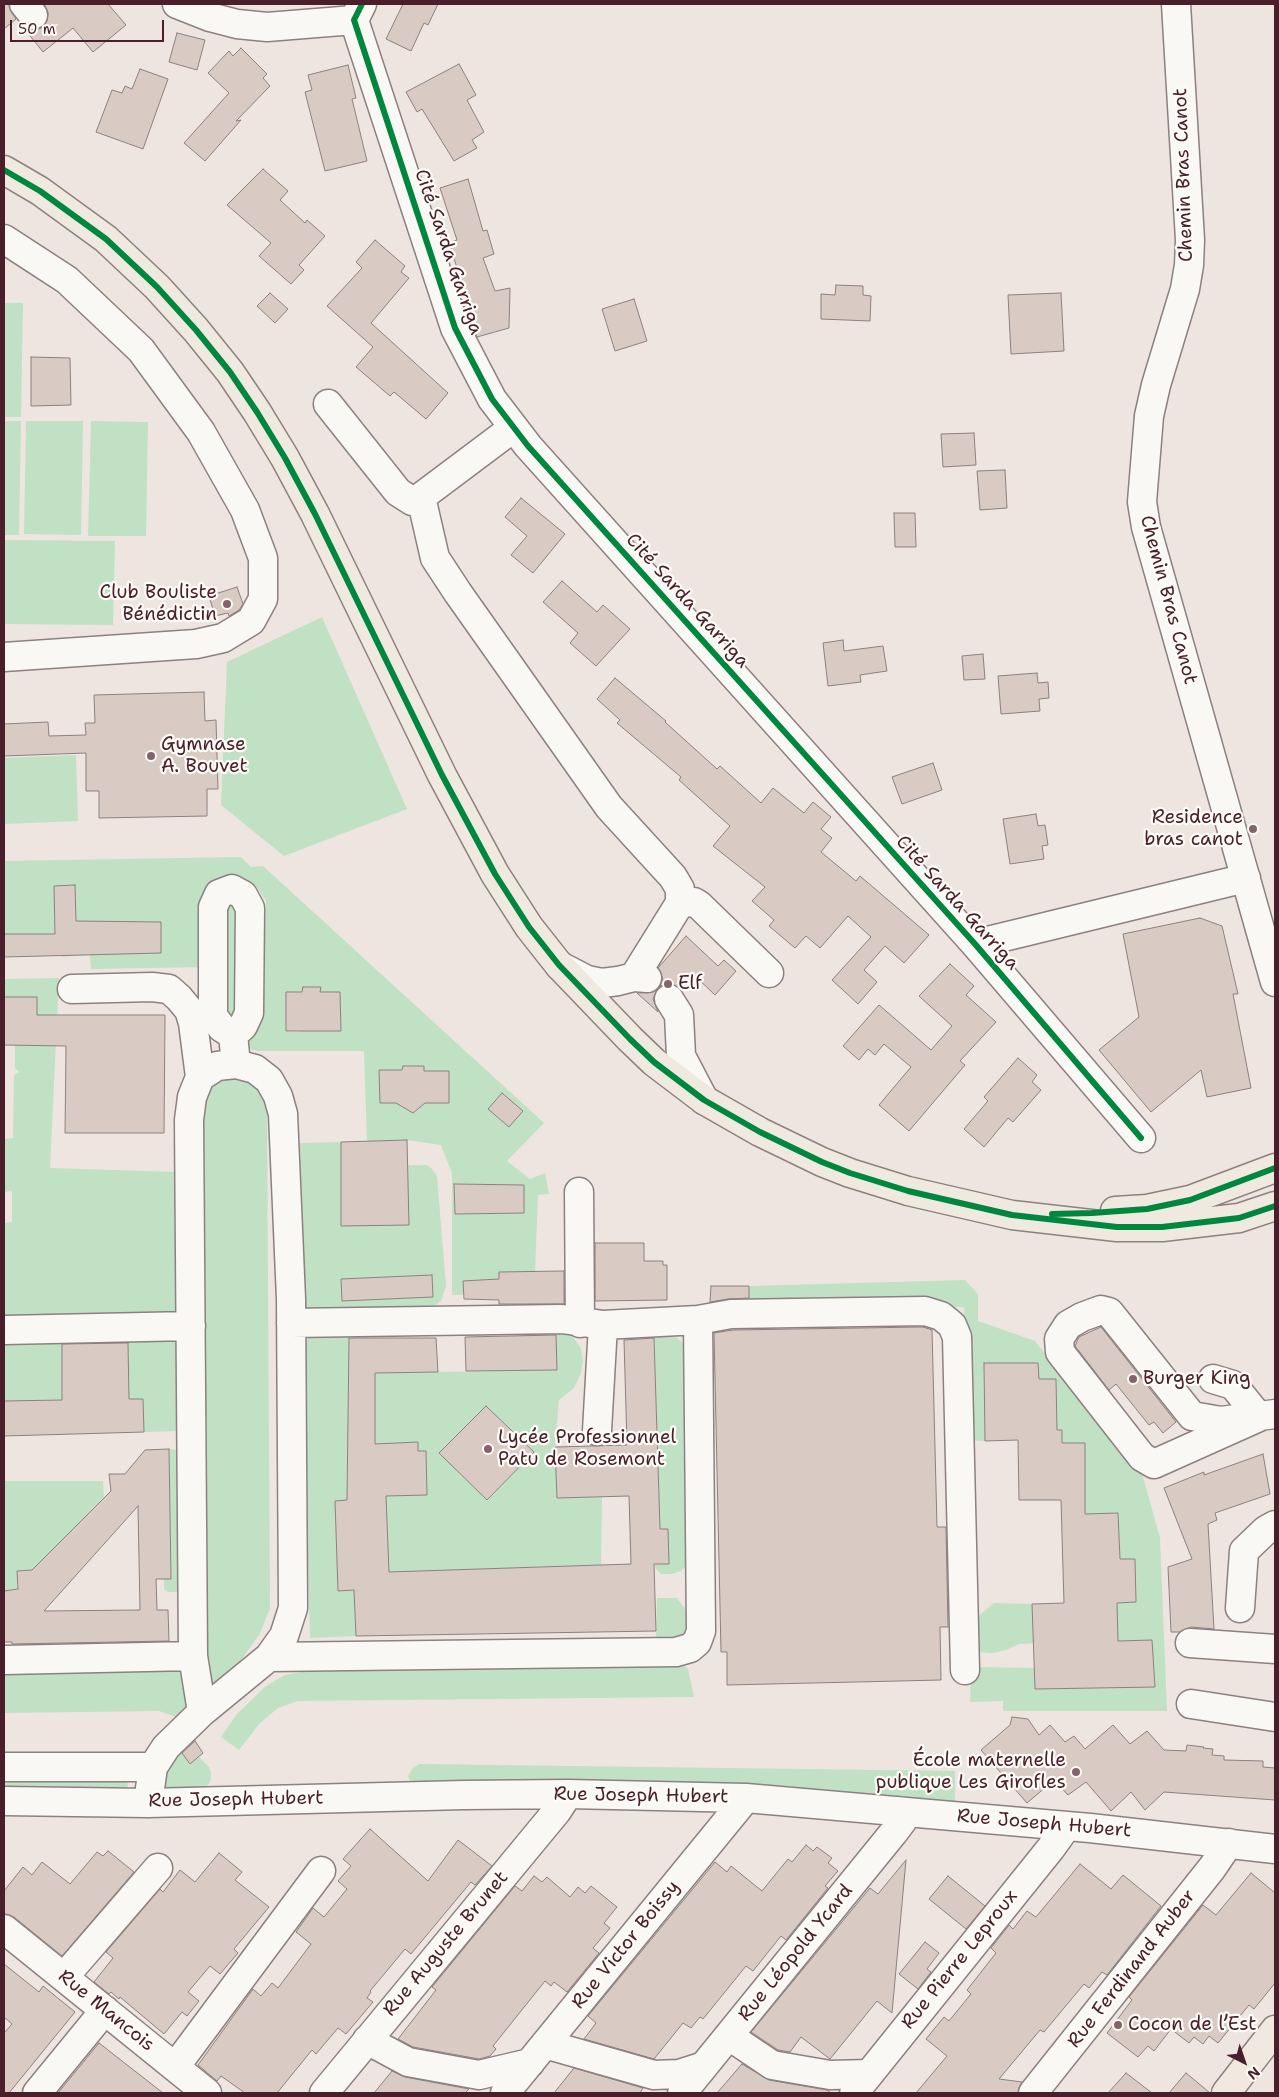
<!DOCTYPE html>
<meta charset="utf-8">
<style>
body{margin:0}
#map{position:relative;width:1279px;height:2097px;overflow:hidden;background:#eee5e0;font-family:"Shantell Sans",sans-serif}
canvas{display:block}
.frame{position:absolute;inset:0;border:5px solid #4a1f2b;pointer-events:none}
.north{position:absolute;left:1219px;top:2037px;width:50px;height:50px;-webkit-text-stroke:4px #fdfcf7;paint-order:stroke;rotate:139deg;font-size:14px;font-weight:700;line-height:20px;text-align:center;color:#4a1f2b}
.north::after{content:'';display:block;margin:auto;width:18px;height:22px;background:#4a1f2b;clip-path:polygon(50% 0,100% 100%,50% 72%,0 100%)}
.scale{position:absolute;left:10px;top:20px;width:154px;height:22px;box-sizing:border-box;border:2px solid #4a1f2b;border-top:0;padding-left:6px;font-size:15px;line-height:18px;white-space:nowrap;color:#4a1f2b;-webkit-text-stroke:4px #fdfcf7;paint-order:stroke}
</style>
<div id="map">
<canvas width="1279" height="2097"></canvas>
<div class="frame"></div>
<div class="north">N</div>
<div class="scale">50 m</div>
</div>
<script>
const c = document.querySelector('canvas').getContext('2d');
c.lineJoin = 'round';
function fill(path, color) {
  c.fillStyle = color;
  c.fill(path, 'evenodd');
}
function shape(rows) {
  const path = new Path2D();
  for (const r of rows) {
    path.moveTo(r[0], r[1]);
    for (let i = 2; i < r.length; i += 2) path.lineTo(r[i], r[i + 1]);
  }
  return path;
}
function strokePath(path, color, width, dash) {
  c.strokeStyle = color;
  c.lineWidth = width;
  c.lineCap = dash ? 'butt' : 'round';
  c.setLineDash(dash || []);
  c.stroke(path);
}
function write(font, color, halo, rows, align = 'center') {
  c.font = font + ' "Shantell Sans",sans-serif';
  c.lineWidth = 4.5;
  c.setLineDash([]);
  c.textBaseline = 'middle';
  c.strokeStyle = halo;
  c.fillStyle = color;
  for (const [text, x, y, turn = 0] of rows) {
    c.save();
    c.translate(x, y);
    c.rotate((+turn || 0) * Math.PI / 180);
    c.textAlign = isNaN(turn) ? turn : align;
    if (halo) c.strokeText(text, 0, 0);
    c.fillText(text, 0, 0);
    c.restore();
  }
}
const green = shape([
 [4,303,23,303,21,417,4,417],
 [4,421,21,421,19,535,4,535],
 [26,421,83,421,81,535,24,534],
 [91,421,148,422,146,536,88,536],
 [4,540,115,541,113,625,4,624],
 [322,617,407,809,284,856,221,805,227,662],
 [76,755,78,821,4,824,4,758],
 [241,857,251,867,263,866,544,1123,507,1161,530,1179,545,1173,549,1194,538,1195,535,1272,499,1272,498,1292,484,1280,463,1281,463,1295,452,1295,452,1173,441,1145,407,1140,367,1142,364,1051,258,1051,252,1050,247,1046,247,1039,261,1020,266,901,257,887,239,880,205,895,205,967,91,969,90,955,62,957,62,934,4,934,4,861],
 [90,921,160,922,161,953,90,953],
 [303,987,320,987,320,992,340,992,340,1031,300,1022,300,1032,286,1032,286,992,302,992],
 [403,1066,424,1066,424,1071,449,1071,449,1103,418,1103,418,1109,413,1113,407,1109,407,1103,380,1103,379,1070,402,1070],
 [454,1184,524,1185,524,1213,455,1214],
 [233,901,241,905,243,1015,222,1023,226,905],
 [59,978,50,1168,177,1172,177,1315,4,1316,4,1223,12,1222,12,1191,4,1192,4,1139,13,1138,14,1075,19,1072,15,1068,15,1045,37,1045,37,997,9,997,8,1011,4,1008,4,979],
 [234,1075,259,1087,264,1099,267,1115,270,1609,259,1635,241,1660,205,1696,199,1112,208,1084,222,1076],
 [341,1142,342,1166,427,1165,432,1169,437,1176,446,1286,441,1301,432,1308,303,1313,300,1143],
 [432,1275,433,1297,342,1301,341,1279],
 [965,1280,978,1294,978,1321,1035,1341,1143,1477,1160,1538,1167,1711,1003,1711,1003,1701,970,1702,971,1677,975,1671,982,1667,1035,1668,1155,1687,1152,1640,1034,1643,1019,1644,1006,1650,993,1653,978,1652,976,1618,994,1603,1032,1604,1033,1623,1117,1621,1117,1603,1136,1602,1135,1559,1120,1559,1118,1513,1062,1515,1085,1499,1085,1443,1062,1443,1062,1430,1057,1430,1056,1379,1039,1379,1038,1363,984,1363,985,1441,965,1440,964,1307,749,1307,749,1286],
 [561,1332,568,1332,573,1337,581,1348,583,1361,581,1373,574,1388,559,1400,555,1447,557,1498,602,1497,601,1565,389,1572,375,1499,375,1373,556,1370,556,1336],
 [486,1406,534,1452,488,1500,440,1453],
 [418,1442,418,1451,426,1451,427,1495,379,1496,387,1443],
 [302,1335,349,1337,347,1500,335,1501,338,1590,354,1590,356,1636,310,1638],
 [654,1336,676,1337,683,1343,688,1353,690,1563,681,1571,672,1574,661,1574,655,1568,655,1564,669,1563,668,1529,660,1529],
 [177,1340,178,1431,144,1432,143,1399,4,1401,5,1342,62,1341,62,1373,128,1372,128,1341],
 [169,1449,178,1450,182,1591,176,1592,169,1592,164,1589,164,1579,171,1579],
 [4,1481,103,1481,104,1497,32,1570,17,1571,18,1589,4,1591],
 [657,1598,677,1598,686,1610,690,1620,687,1631,677,1641,656,1641],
 [665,1660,681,1664,688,1669,694,1697,298,1701,278,1708,260,1723,239,1750,221,1737,237,1714,266,1686,285,1675,307,1671],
 [4,1667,181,1667,192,1698,185,1720,159,1711,4,1713],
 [180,1751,190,1764,199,1757,209,1767,211,1772,211,1779,208,1785,201,1791,174,1794,165,1786,161,1775],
 [420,1764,955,1771,955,1803,417,1785,410,1781,408,1776,413,1768],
 [4,1768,127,1769,128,1793,4,1790]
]);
const building = shape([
 [4,4,9,4,12,13,16,19,4,29,4,4],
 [44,4,108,4,126,25,93,52,73,28,43,52,23,27,35,30,43,27,47,21,48,13,44,4],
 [403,4,438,4,428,25,424,23,411,51,386,39,403,4],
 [177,33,205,40,197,70,169,62,177,33],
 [241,48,267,74,263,78,270,86,236,121,241,120,205,161,184,143,229,93,208,73,229,51,233,56,241,48],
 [459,64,476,95,467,100,484,132,472,140,477,148,454,161,422,109,417,112,406,92,459,64],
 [348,65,356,98,352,99,367,161,325,171,305,92,312,90,308,75,348,65],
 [140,69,168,79,143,149,96,132,112,90,122,93,125,86,132,89,140,69],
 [263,169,288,191,280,200,305,223,307,220,325,236,299,265,304,270,291,284,259,256,271,243,227,205,263,169],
 [468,179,483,231,487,230,494,254,483,258,495,291,510,288,509,328,477,337,462,300,467,299,449,243,457,240,440,188,468,179],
 [375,240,405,266,401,272,409,278,371,323,448,393,426,419,394,392,390,396,356,367,373,347,327,306,362,268,356,262,375,240],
 [836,285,863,286,863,295,871,296,870,321,821,319,821,294,835,295,836,285],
 [270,293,288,309,275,323,257,306,270,293],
 [1061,293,1064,351,1011,354,1008,295,1061,293],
 [634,299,647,341,615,351,602,309,634,299],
 [31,357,70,358,71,405,31,406,31,357],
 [974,433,976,465,943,467,941,434,974,433],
 [1005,470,1007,508,980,510,977,471,1005,470],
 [521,498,565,534,533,573,511,555,527,536,505,517,521,498],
 [894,513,915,513,916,547,895,547,894,513],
 [562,581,597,612,603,605,630,629,596,666,570,643,578,633,543,602,562,581],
 [237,587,243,604,239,610,229,616,228,613,215,616,209,596,237,587],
 [843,640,844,651,883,646,887,671,860,675,861,682,828,686,823,643,843,640],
 [983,654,985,679,964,680,962,656,983,654],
 [1037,673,1038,683,1048,682,1049,698,1039,699,1040,711,1001,714,998,676,1037,673],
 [615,678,666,721,665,722,717,769,720,766,761,803,773,788,804,813,813,802,831,817,821,829,832,838,821,852,856,881,860,876,929,935,904,963,885,946,864,970,877,982,858,1004,832,980,871,937,848,916,820,948,806,936,795,948,769,926,774,920,752,901,765,887,713,846,730,826,679,780,681,777,617,723,620,720,597,699,615,678],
 [204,692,205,721,216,720,218,789,207,789,207,816,99,818,99,791,86,791,86,753,4,756,4,724,48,722,49,736,86,735,85,723,95,723,94,695,204,692],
 [933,763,942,790,902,804,892,777,933,763],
 [1036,814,1038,826,1045,825,1048,845,1042,846,1044,859,1010,864,1003,819,1036,814],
 [75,885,76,921,161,922,161,953,4,957,4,934,55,934,54,886,75,885],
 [1200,918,1222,926,1238,994,1233,994,1251,1088,1207,1097,1201,1070,1151,1112,1099,1050,1139,1017,1123,934,1200,918],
 [686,936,718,966,724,960,736,971,715,995,693,974,680,988,669,983,660,986,663,979,658,968,686,936],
 [950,964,974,986,966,995,996,1022,960,1061,965,1065,909,1131,879,1105,911,1067,884,1044,875,1055,868,1049,859,1060,843,1046,879,1005,931,1050,952,1026,919,996,950,964],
 [303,987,321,987,320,992,340,992,341,1031,286,1031,286,992,302,992,303,987],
 [658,988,653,999,658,1012,637,993,653,992,658,988],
 [4,997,37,997,37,1015,165,1015,164,1133,65,1133,66,1046,4,1045,4,997],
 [1018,1058,1037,1075,1032,1082,1041,1090,1013,1122,1008,1118,984,1147,964,1129,988,1101,984,1097,1018,1058],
 [403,1066,424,1066,424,1071,449,1071,449,1103,425,1103,413,1113,396,1103,380,1103,379,1070,402,1070,403,1066],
 [502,1093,523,1111,509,1127,488,1109,502,1093],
 [407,1140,409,1225,341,1226,341,1142,407,1140],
 [454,1184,524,1185,524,1213,455,1214,454,1184],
 [595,1243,644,1243,644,1261,663,1261,663,1265,667,1265,667,1300,595,1301,595,1243],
 [564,1271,564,1304,499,1304,499,1300,464,1299,463,1281,499,1279,499,1272,564,1271],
 [432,1275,433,1297,342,1301,341,1279,432,1275],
 [711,1286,749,1286,749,1298,728,1299,710,1302,711,1286],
 [923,1327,932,1330,937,1527,946,1527,948,1627,940,1627,941,1680,727,1685,727,1652,721,1652,714,1333,733,1330,923,1327],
 [1101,1327,1176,1422,1163,1433,1154,1422,1149,1425,1116,1384,1109,1390,1075,1346,1079,1337,1101,1327],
 [556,1335,557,1370,466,1371,465,1337,556,1335],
 [349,1338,436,1338,438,1372,375,1373,375,1444,418,1442,418,1451,426,1451,427,1495,386,1496,389,1572,631,1564,629,1496,557,1498,555,1447,627,1445,624,1340,654,1338,660,1529,668,1529,669,1564,654,1564,656,1631,356,1636,354,1590,338,1591,335,1501,347,1500,349,1338],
 [128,1343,129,1399,143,1399,144,1432,4,1436,4,1401,62,1400,62,1344,128,1343],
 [984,1363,1038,1363,1039,1379,1056,1379,1057,1430,1062,1430,1062,1443,1085,1443,1085,1514,1118,1513,1120,1559,1135,1559,1136,1602,1117,1603,1118,1641,1152,1640,1155,1687,1035,1689,1032,1604,1064,1603,1061,1500,1019,1500,1018,1440,985,1441,984,1363],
 [486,1406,534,1452,487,1500,439,1453,486,1406],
 [169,1449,171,1579,156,1579,157,1610,168,1610,169,1641,12,1644,12,1642,4,1642,4,1591,18,1589,17,1571,32,1570,111,1491,109,1474,125,1474,145,1450,169,1449],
 [138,1506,140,1610,44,1611,138,1506],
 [1263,1454,1270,1494,1215,1513,1217,1520,1208,1524,1214,1629,1191,1627,1180,1632,1171,1632,1168,1567,1192,1559,1164,1488,1204,1472,1204,1475,1263,1454],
 [1012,1717,1028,1719,1039,1735,1050,1725,1065,1742,1074,1736,1085,1749,1113,1725,1130,1744,1147,1731,1164,1750,1186,1751,1187,1745,1204,1747,1203,1748,1213,1749,1212,1755,1224,1756,1224,1760,1263,1761,1263,1767,1275,1768,1275,1800,1164,1792,1145,1810,1131,1792,1111,1811,1086,1782,1068,1795,1054,1780,1027,1803,981,1750,1010,1725,1012,1717],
 [195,1741,203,1753,190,1764,182,1753,195,1741],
 [370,1829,428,1881,458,1840,492,1866,475,1885,471,1882,411,1954,405,1949,370,1991,371,1992,367,1998,373,2002,346,2034,338,2028,316,2054,312,2050,277,2093,245,2093,221,2076,217,2081,198,2065,253,1989,261,1996,272,1983,278,1988,311,1944,296,1932,313,1908,324,1917,347,1889,338,1881,351,1866,343,1859,370,1829],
 [806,1845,813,1851,817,1847,832,1858,828,1863,838,1871,825,1886,828,1888,786,1940,781,1936,753,1971,746,1966,703,2019,700,2017,691,2028,683,2023,654,2059,584,2039,596,2023,588,2016,715,1862,727,1872,731,1866,762,1891,788,1859,792,1862,806,1845],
 [108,1851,134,1872,62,1956,14,1917,4,1914,4,1891,23,1867,32,1875,42,1862,70,1884,97,1852,103,1856,108,1851],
 [219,1853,242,1872,235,1880,269,1907,234,1949,238,1953,220,1974,210,1966,188,1992,199,2001,187,2016,182,2012,164,2034,120,1997,119,1999,111,1992,109,1994,94,1982,113,1958,106,1952,160,1889,163,1892,180,1870,195,1882,219,1853],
 [906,1860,892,2013,877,2001,830,2059,801,2037,790,2052,778,2050,751,2032,870,1888,878,1894,906,1860],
 [1080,1864,1111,1889,1123,1875,1161,1906,1107,1975,1102,1972,1089,1988,1084,1984,1044,2032,1040,2030,999,2079,1022,2082,1018,2093,916,2093,947,2056,926,2039,944,2017,949,2021,971,1994,967,1990,996,1953,991,1948,1009,1925,1013,1929,1027,1911,1036,1917,1080,1864],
 [1251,1873,1275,1893,1275,1983,1254,2009,1249,2005,1218,2043,1209,2036,1203,2044,1194,2037,1189,2043,1171,2029,1154,2051,1148,2046,1138,2057,1107,2033,1132,2000,1129,1997,1203,1905,1216,1915,1251,1873],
 [534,1876,542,1882,547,1877,570,1897,578,1887,585,1893,591,1886,617,1907,604,1923,610,1928,593,1948,599,1953,567,1992,554,1982,551,1986,545,1981,493,2046,496,2049,490,2056,479,2059,413,2047,398,2039,436,1990,432,1987,515,1886,522,1891,534,1876],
 [948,1876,985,1906,966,1929,929,1899,948,1876],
 [925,1942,939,1953,927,1969,931,1972,918,1989,899,1974,925,1942],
 [4,1964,39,1992,43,1986,75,2012,9,2093,4,2093,4,2033,12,2024,4,2017,4,1964],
 [99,2043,163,2093,58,2093,99,2043],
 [742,2064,769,2080,827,2090,831,2093,717,2093,742,2064],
 [574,2068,643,2088,640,2093,554,2093,574,2068],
 [392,2071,405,2077,469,2089,465,2093,374,2093,392,2071],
 [1126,2073,1152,2093,1108,2093,1126,2073],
 [1186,2073,1210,2093,1169,2093,1186,2073]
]);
const minor = shape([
 [24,4,33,15],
 [177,4,210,17,237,24,267,27,354,20],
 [362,4,354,20,455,328,492,399,528,446,975,944,1141,1138],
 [1176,4,1190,240,1189,265,1185,289,1156,385,1149,416,1142,502,1146,527,1275,982],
 [4,239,67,280,141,350,201,432,245,510,263,558,263,599,251,621,223,638,196,644,4,657],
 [328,404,398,492,412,501,421,497,513,428],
 [421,497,435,558,458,593,609,807,673,877,680,889,680,903,634,977],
 [680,903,694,902,699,905,769,973],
 [975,944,1246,878],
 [560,966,587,980,602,983,618,981,634,977,647,978],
 [72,989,152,987,169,989,179,998,189,1010,193,1023,200,1077],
 [669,999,679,1015,681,1056,704,1100],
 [233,1035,243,1026,249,1013,250,908,243,895,232,889,219,894,213,907,213,1016,222,1028,233,1035,236,1064],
 [579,1192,580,1323],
 [291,1323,562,1319,603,1325,698,1320,731,1314,925,1311,941,1316,952,1325,957,1337,965,1670],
 [4,1330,191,1326],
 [1213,1379,1233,1385,1259,1417],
 [1259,1417,1154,1464,1142,1457,1060,1352,1059,1339,1068,1325,1082,1317,1101,1310,1109,1312,1192,1416,1221,1421,1275,1414],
 [597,1431,603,1325],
 [1240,1608,1244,1551,1266,1530,1275,1525],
 [1190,1643,1275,1649],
 [269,1657,676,1652,690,1648,697,1642,701,1631,698,1320],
 [4,1660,193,1656],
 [1191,1704,1275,1717],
 [4,1767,153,1767],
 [4,1801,148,1803,464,1795,568,1794,746,1798,1090,1828,1275,1849],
 [148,1803,153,1767,166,1747,202,1712,269,1657,284,1636,293,1608,291,1299,283,1114,278,1096,269,1080,255,1069,236,1064,217,1066,200,1077,192,1097,189,1120,193,1656,202,1712],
 [4,1929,207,2093],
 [64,1977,158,1868],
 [729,2036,772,2065,830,2075,869,2074],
 [367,2040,408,2062,479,2075,530,2063],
 [545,2044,654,2075,679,2074,704,2066],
 [175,2067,321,1871],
 [37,2093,105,2010],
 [324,2093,557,1811,568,1794],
 [505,2093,746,1798],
 [682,2093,894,1832,903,1820,898,1811],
 [854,2093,1051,1848,1066,1827],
 [1033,2093,1212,1868,1229,1843]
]);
const major = shape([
 [4,170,40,191,106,239,157,287,196,330,230,372,257,412,285,458,315,514,442,775,495,874,529,927,559,965,630,1039,654,1062,704,1100,760,1132,822,1162,850,1173,908,1191,1012,1215,1117,1227,1162,1227,1239,1218,1275,1206],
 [1115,1211,1147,1209,1190,1200,1275,1168],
 [1226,2093,1275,2030]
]);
const cycleway = shape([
 [362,4,354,20,455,328,492,399,528,446,975,944,1141,1138],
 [4,170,40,191,106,239,157,287,196,330,230,372,257,412,285,458,315,514,442,775,495,874,529,927,559,965,630,1039,654,1062,704,1100,760,1132,822,1162,850,1173,908,1191,1012,1215,1117,1227,1162,1227,1239,1218,1275,1206],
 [1052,1214,1092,1213,1147,1209,1190,1200,1275,1168]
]);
const markers = [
 [227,604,5,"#83646a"],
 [151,756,5,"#83646a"],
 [1253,829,5,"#83646a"],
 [668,984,5,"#83646a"],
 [1133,1379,5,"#83646a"],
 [488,1449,5,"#83646a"],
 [1076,1772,5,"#83646a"],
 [1118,2025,5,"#83646a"]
];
const streetNames = [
 ["Chemin Bras Canot",1184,175,-92],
 ["Cité Sarda Garriga",448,252,71],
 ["Chemin Bras Canot",1168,600,75],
 ["Cité Sarda Garriga",687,601,48],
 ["Cité Sarda Garriga",957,903,48],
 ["Rue Joseph Hubert",641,1796,1],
 ["Rue Joseph Hubert",236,1800,-1],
 ["Rue Joseph Hubert",1044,1824,5],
 ["Rue Auguste Brunet",446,1944,-50],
 ["Rue Victor Boissy",626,1945,-51],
 ["Rue Léopold Ycard",796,1953,-51],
 ["Rue Pierre Leproux",960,1960,-51],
 ["Rue Ferdinand Auber",1132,1969,-52],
 ["Rue Mancois",106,2011,39]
];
const poiNames = [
 ["Club Bouliste",217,593,"right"],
 ["Bénédictin",217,615,"right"],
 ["Gymnase",161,745],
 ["A. Bouvet",161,767],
 ["Residence",1243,818,"right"],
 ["bras canot",1243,840,"right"],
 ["Elf",678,984],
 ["Burger King",1143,1379],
 ["Lycée Professionnel",498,1438],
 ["Patu de Rosemont",498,1460],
 ["École maternelle",1066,1761,"right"],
 ["publique Les Girofles",1066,1783,"right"],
 ["Cocon de l’Est",1128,2025]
];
fill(green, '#c0e1c3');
fill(building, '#d9cac4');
strokePath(building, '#8c8080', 1);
strokePath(minor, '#8c8080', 31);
strokePath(major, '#8c8080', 31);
strokePath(minor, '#f9f8f5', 28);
strokePath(major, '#efe9df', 28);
strokePath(cycleway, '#00873e', 6);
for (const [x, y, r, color] of markers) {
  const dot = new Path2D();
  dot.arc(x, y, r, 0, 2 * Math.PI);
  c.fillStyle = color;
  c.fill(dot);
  strokePath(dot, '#fdfcf7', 2);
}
write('19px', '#4a1f2b', '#fdfcf7', streetNames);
write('19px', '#4a1f2b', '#fdfcf7', poiNames, 'left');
</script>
